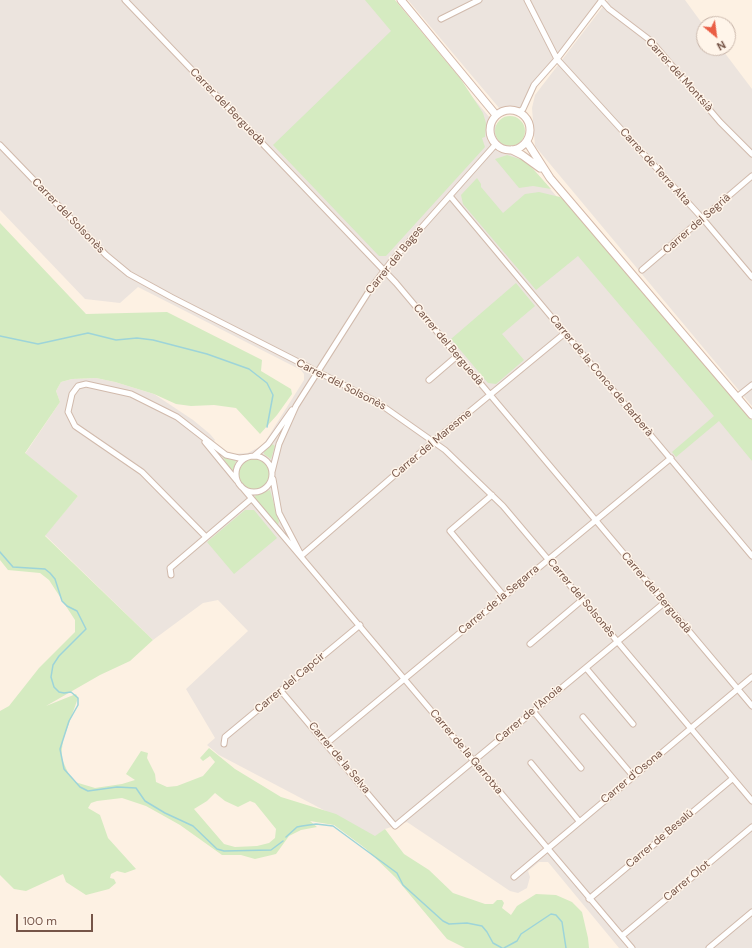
<!DOCTYPE html>
<meta charset="utf-8">
<style>
body{margin:0}
#map{position:relative;width:752px;height:948px;overflow:hidden;background:#fdf1e3;font-family:"DM Sans",sans-serif}
canvas{display:block}
.north{position:absolute;left:696px;top:16px;width:40px;height:40px;box-sizing:border-box;background:#fff5ea;border:1px solid #c8b5a9;border-radius:50%;rotate:151deg;font-size:11px;font-weight:700;line-height:16px;text-align:center;color:#765548}
.north::after{content:'';display:block;margin:auto;width:14px;height:18px;background:#ea5e45;clip-path:polygon(50% 0,100% 100%,50% 72%,0 100%)}
.scale{position:absolute;left:16px;top:914px;width:77px;height:18px;box-sizing:border-box;border:2px solid #765548;border-top:0;padding-left:5px;font-size:12px;line-height:14px;white-space:nowrap;color:#765548;-webkit-text-stroke:3px #fff5ea;paint-order:stroke}
</style>
<div id="map">
<canvas width="752" height="948"></canvas>
<div class="north">N</div>
<div class="scale">100 m</div>
</div>
<script>
const c = document.querySelector('canvas').getContext('2d');
c.lineJoin = 'round';
function fill(path, color) {
  c.fillStyle = color;
  c.fill(path, 'evenodd');
}
function shape(rows) {
  const path = new Path2D();
  for (const r of rows) {
    if (r.length === 3) {
      path.moveTo(r[0] + r[2], r[1]);
      path.arc(r[0], r[1], r[2], 0, 2 * Math.PI);
      continue;
    }
    path.moveTo(r[0], r[1]);
    for (let i = 2; i < r.length; i += 2) path.lineTo(r[i], r[i + 1]);
  }
  return path;
}
function strokePath(path, color, width, dash) {
  c.strokeStyle = color;
  c.lineWidth = width;
  c.lineCap = dash ? 'butt' : 'round';
  c.setLineDash(dash || []);
  c.stroke(path);
}
function write(font, color, halo, rows, align = 'center') {
  c.font = font + ' "DM Sans",sans-serif';
  c.lineWidth = 3;
  c.setLineDash([]);
  c.textBaseline = 'middle';
  c.strokeStyle = halo;
  c.fillStyle = color;
  for (const [text, x, y, turn = 0] of rows) {
    c.save();
    c.translate(x, y);
    c.rotate((+turn || 0) * Math.PI / 180);
    c.textAlign = isNaN(turn) ? turn : align;
    if (halo) c.strokeText(text, 0, 0);
    c.fillText(text, 0, 0);
    c.restore();
  }
}
const industrial = shape([
 [0,0,390,0,752,427,752,948,619,948,548,862,539,862,528,871,530,877,527,888,518,893,510,891,407,822,385,829,375,837,219,755,207,745,215,738,186,689,248,631,218,600,203,603,153,640,45,535,78,496,25,454,60,402,56,391,61,382,72,379,96,378,115,382,154,394,193,420,210,434,215,440,214,441,221,449,233,454,248,453,263,445,304,380,304,374,301,370,138,287,120,303,85,299,0,210],
 [408,0,602,0,545,71,519,112,500,109],
 [608,0,685,0,704,26,704,48,721,48,752,89,752,406,535,146,532,108,535,95]
]);
const green = shape([
 [365,0,395,0,460,78,483,113,486,123,485,137,482,138,485,147,386,256,379,256,273,145,391,31],
 [510,131,15],
 [507,155,526,161,551,189,533,186,519,188,495,159],
 [477,178,481,184,481,187,503,213,525,194,539,192,560,197,566,202,752,420,752,461,719,421,676,457,672,452,714,416,578,256,536,290,463,204,461,195],
 [0,223,86,314,167,312,262,360,261,371,291,389,292,394,277,415,260,434,236,408,214,405,191,406,176,404,154,394,115,382,96,378,72,379,61,382,56,391,60,402,25,453,78,496,45,536,153,640,130,661,100,675,46,706,76,694,78,698,63,740,61,757,69,775,75,782,95,788,122,784,135,780,126,774,141,751,148,753,147,758,155,774,156,782,167,787,177,786,203,776,215,762,210,756,203,761,200,758,209,748,235,769,281,797,336,814,375,836,385,829,404,854,429,870,453,893,485,904,493,904,497,900,502,900,504,903,502,908,511,915,517,906,536,894,556,895,572,902,582,912,588,938,589,948,465,948,447,939,395,877,365,848,334,825,310,821,317,827,301,830,289,836,276,854,255,859,241,855,222,855,180,825,146,806,122,798,97,801,91,803,88,808,100,815,108,838,136,869,125,873,117,871,111,874,110,878,114,879,116,883,109,889,86,895,66,882,63,874,26,891,14,889,0,875,0,711,9,706,39,668,75,632,75,620,49,580,40,573,8,570,0,560],
 [215,793,225,801,238,807,250,801,255,803,276,829,275,838,269,843,257,846,235,847,224,844,194,809,207,801],
 [516,283,535,306,502,334,524,360,496,384,488,383,451,339],
 [272,444,275,446,271,459,264,454,264,452],
 [222,456,236,461,233,470,231,470],
 [254,474,16],
 [270,490,279,522,278,525,254,498,256,495],
 [245,510,254,510,277,538,234,574,207,542]
]);
const stream = shape([
 [0,336,38,344,88,333,116,340,137,338,153,340,207,354,249,369,267,383,273,395,267,427],
 [0,552,13,567,45,569,50,573,55,579,62,601,67,606,77,611,86,629,59,656,53,665,51,677,54,687,59,692,64,693,71,692,78,698,78,705,69,721,60,749,64,769,80,787,88,791,117,787,136,788,145,801,165,813,193,826,217,849,224,851,271,850,283,841],
 [286,837,297,827,302,826,316,824,333,826,397,873,403,885,443,921,449,924,467,923,482,926,487,932,493,943,502,948],
 [504,948,517,941,521,934,551,914,556,915,562,922,566,948]
]);
const street = shape([
 [125,0,396,283,752,706],
 [527,0,557,59,703,219,752,277],
 [601,0,609,9,651,41,720,122,752,154],
 [441,19,479,0],
 [519,112,523,109,534,85,557,59,602,0],
 [0,145,106,255,129,274,171,297,377,402,445,450,503,506,752,801],
 [450,196,752,556],
 [642,270,752,176],
 [429,380,457,356],
 [737,397,752,385],
 [205,442,237,481],
 [254,456,268,444,292,410],
 [254,474,18],
 [272,472,279,444,296,406,371,288,390,263,495,145],
 [273,479,279,513,300,553],
 [241,486,632,948],
 [492,495,450,531,504,596],
 [206,537,142,472,75,426,68,412,72,394,78,386,86,384,131,394,177,417,226,455,239,458,248,457],
 [301,556,434,441,565,333],
 [171,575,170,568,251,499],
 [530,644,582,600],
 [586,668,633,724],
 [281,691,395,826,664,603],
 [533,711,581,768],
 [583,717,633,776],
 [327,743,671,458],
 [224,744,225,737,360,625],
 [531,763,579,821],
 [514,877,752,677],
 [589,899,732,779],
 [622,936,752,827],
 [709,948,752,912]
]);
const secondary = shape([
 [401,0,496,115],
 [510,130,20],
 [527,142,550,178,752,415],
 [512,150,522,155,540,168]
]);
const streetNames = [
 ["Carrer del Montsià",679,75,48],
 ["Carrer del Berguedà",227,107,46],
 ["Carrer de Terra Alta",655,167,48],
 ["Carrer del Solsonès",68,216,46],
 ["Carrer del Segrià",697,224,-41],
 ["Carrer del Bages",395,260,-51],
 ["Carrer del Berguedà",448,345,50],
 ["Carrer de la Conca de Barberà",601,376,50],
 ["Carrer del Solsonès",341,385,27],
 ["Carrer del Maresme",432,444,-40],
 ["Carrer del Berguedà",656,593,50],
 ["Carrer del Solsonès",581,598,50],
 ["Carrer de la Segarra",499,600,-40],
 ["Carrer del Capcir",290,683,-40],
 ["Carrer de l'Anoia",529,714,-40],
 ["Carrer de la Garrotxa",466,752,50],
 ["Carrer de la Selva",339,758,50],
 ["Carrer d'Osona",632,777,-40],
 ["Carrer de Besalú",660,839,-40],
 ["Carrer Olot",687,881,-40]
];
fill(industrial, '#ece4de');
fill(green, '#d5ebc1');
strokePath(stream, '#9dd4d9', 1.5);
strokePath(street, '#d1baac', 7);
strokePath(secondary, '#d4b9a9', 9);
strokePath(street, '#fff', 5);
strokePath(secondary, '#fff', 7);
write('11px', '#765548', '#fff5ea', streetNames);
</script>
